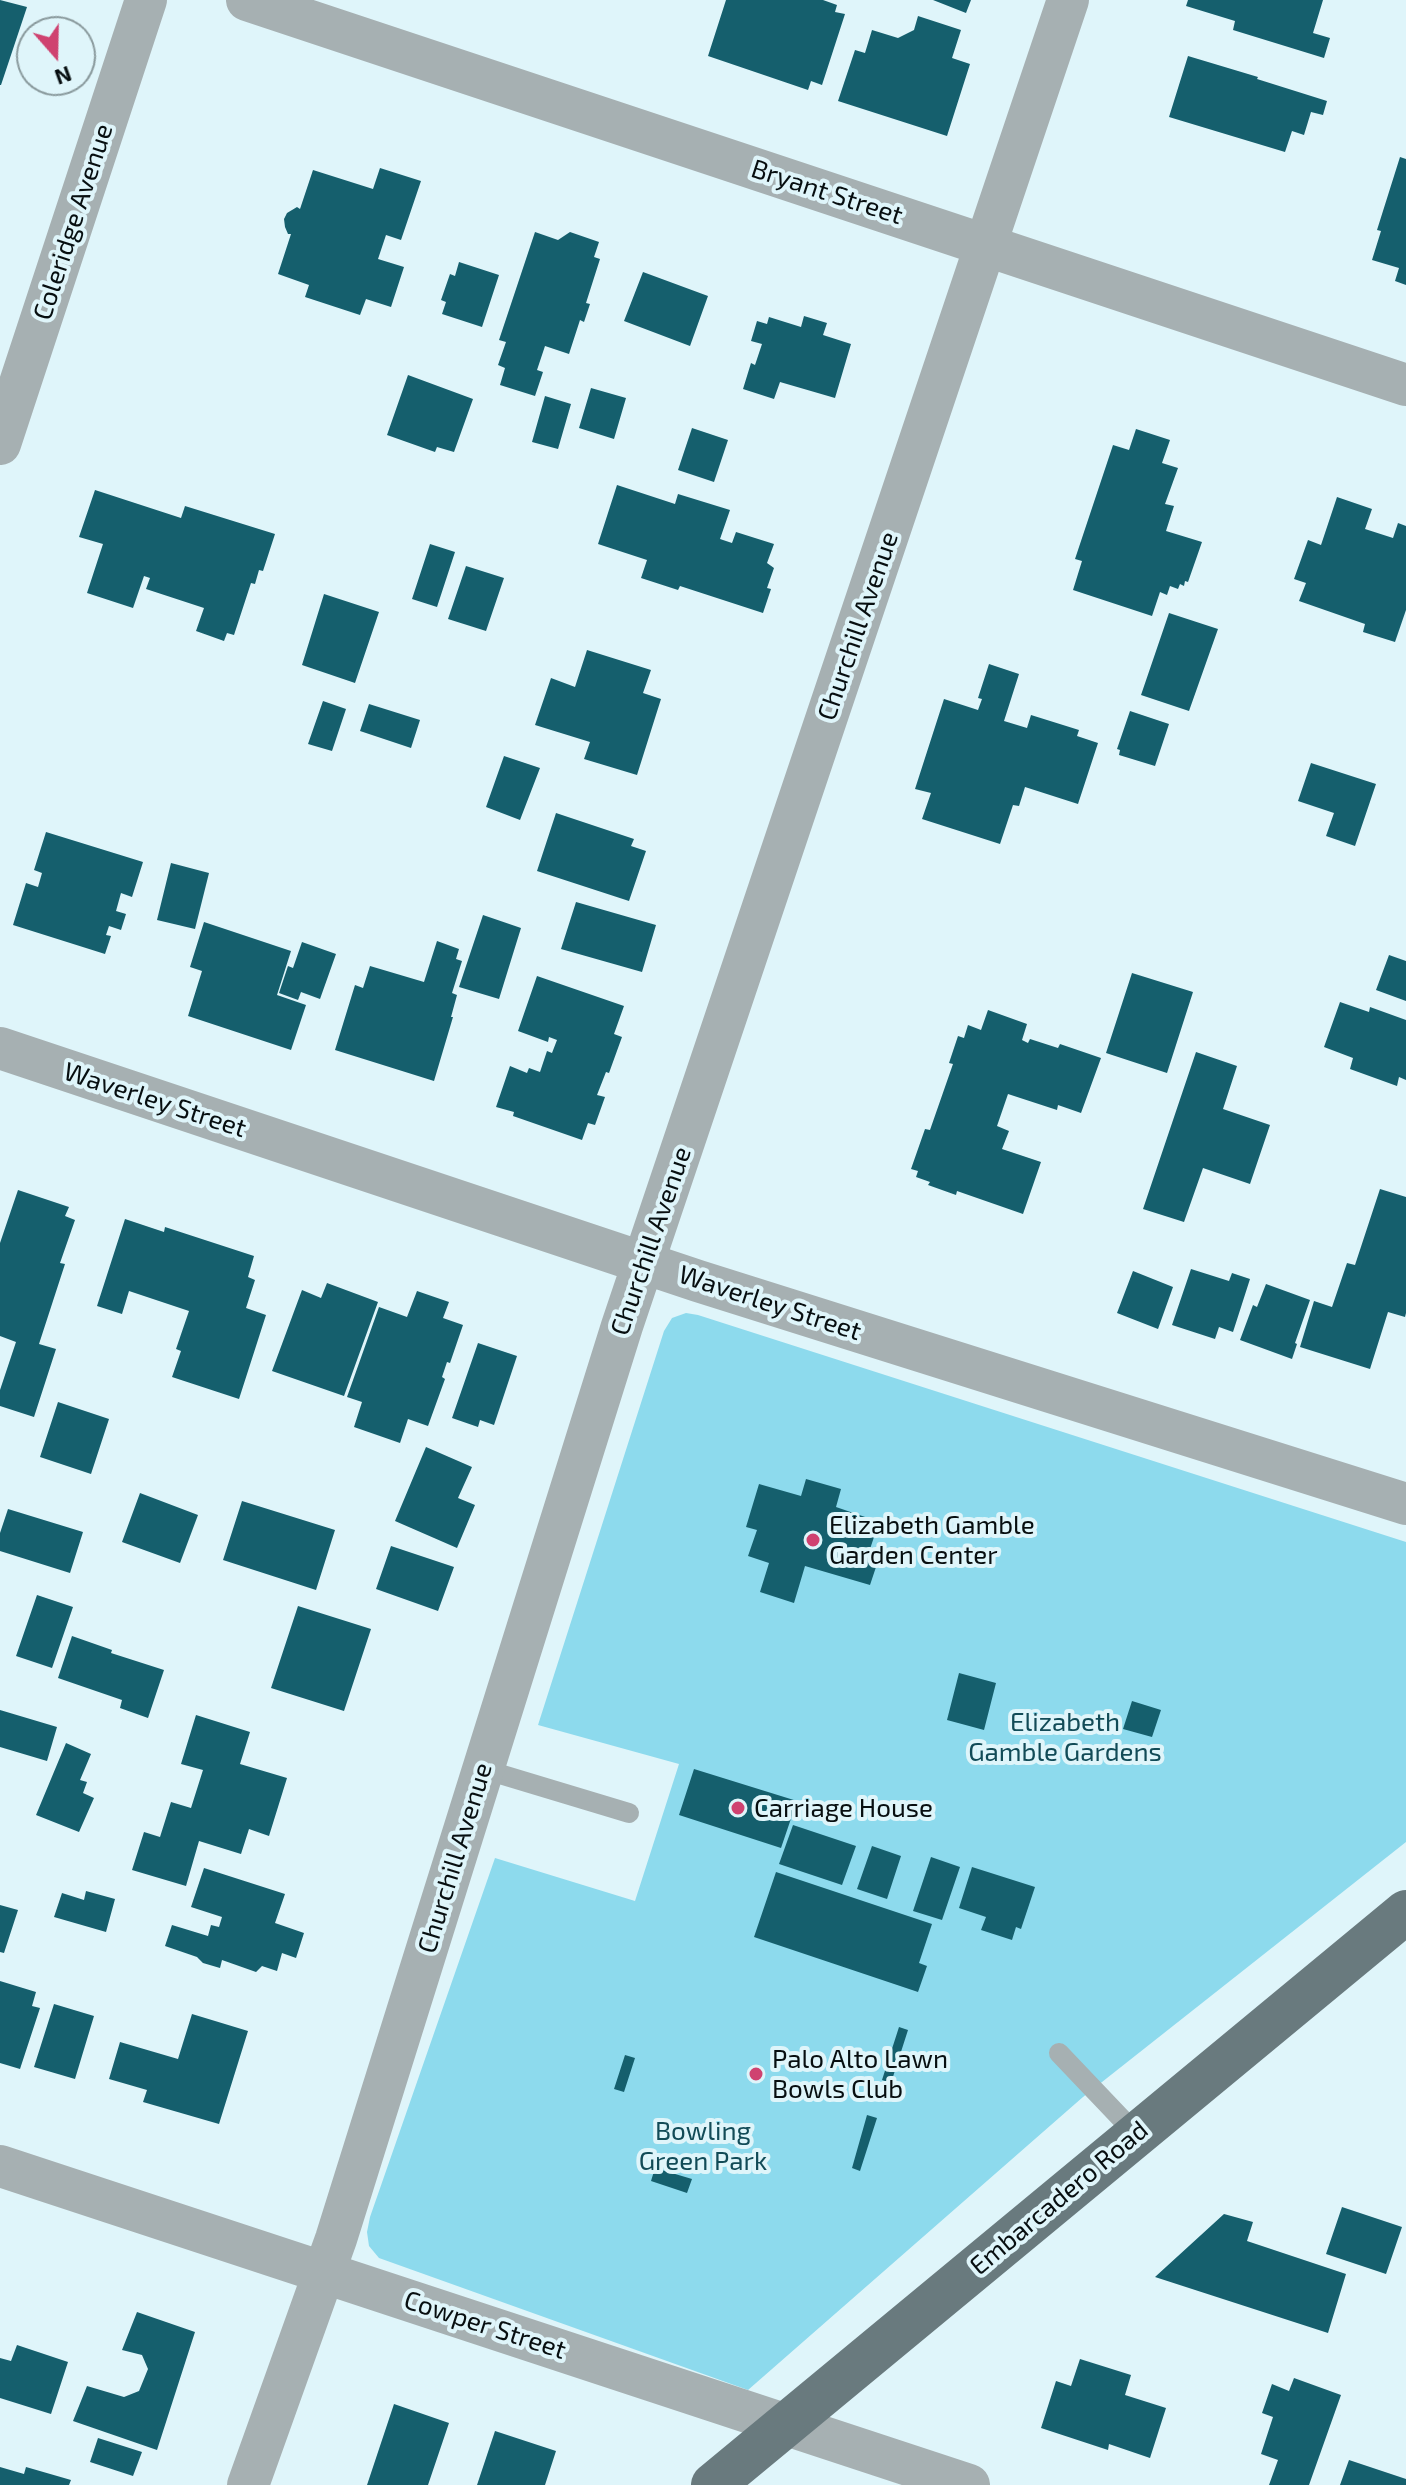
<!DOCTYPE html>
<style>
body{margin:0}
#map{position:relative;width:1406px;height:2485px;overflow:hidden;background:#dff5fa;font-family:"Exo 2",sans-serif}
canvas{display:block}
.north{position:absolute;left:16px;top:16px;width:80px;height:80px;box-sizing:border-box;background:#dff5fa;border:2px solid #89999c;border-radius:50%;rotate:160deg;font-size:22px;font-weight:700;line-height:32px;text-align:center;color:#070e10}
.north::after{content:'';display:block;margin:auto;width:28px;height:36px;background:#cf4270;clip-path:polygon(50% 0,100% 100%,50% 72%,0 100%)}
</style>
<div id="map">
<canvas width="1406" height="2485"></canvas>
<div class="north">N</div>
</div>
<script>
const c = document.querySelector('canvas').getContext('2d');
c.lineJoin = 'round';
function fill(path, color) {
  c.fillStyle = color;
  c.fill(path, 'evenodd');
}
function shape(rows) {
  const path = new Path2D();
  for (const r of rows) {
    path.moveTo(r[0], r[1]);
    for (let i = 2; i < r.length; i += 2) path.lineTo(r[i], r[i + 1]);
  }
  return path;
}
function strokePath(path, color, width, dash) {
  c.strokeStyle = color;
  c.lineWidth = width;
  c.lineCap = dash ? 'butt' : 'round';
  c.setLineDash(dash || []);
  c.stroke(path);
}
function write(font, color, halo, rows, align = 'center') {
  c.font = font + ' "Exo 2",sans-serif';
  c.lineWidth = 8;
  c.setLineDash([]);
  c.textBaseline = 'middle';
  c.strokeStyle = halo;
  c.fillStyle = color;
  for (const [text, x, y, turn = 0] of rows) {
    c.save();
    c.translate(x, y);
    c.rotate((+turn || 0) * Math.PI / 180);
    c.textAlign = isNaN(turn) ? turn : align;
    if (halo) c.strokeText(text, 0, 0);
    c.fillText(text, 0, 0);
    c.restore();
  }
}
const green = shape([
 [686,1313,698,1315,1406,1542,1406,1842,1083,2097,748,2390,379,2258,369,2246,367,2232,370,2217,495,1858,635,1901,679,1764,538,1725,664,1331,672,1318]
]);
const building = shape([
 [0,0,27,7,1,85,0,85],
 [726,0,823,0,837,5,835,12,845,14,822,85,811,81,808,90,708,56],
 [933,0,971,0,966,13],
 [1188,0,1323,0,1313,33,1330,38,1324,58,1233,30,1235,21,1186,6],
 [918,16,961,30,952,58,970,64,947,136,838,101,855,50,865,53,872,30,898,38,914,30],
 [1188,56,1258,77,1257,79,1327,101,1323,115,1311,112,1304,135,1292,131,1285,152,1169,117],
 [1400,157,1406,159,1406,285,1395,281,1399,268,1372,260,1381,231,1377,230],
 [380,168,421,181,401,240,386,235,378,259,404,267,391,307,366,299,360,315,305,297,309,285,278,274,291,234,288,234,285,227,284,219,287,213,297,207,300,209,313,170,373,189],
 [535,232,558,240,570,232,599,242,594,257,600,259,586,303,590,304,584,322,580,320,569,354,545,346,537,370,543,372,535,396,500,385,505,368,498,365,506,342,499,340],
 [459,262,499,275,482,327,442,314,446,302,441,300,450,274,455,276],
 [643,272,708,296,690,346,624,321],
 [804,316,827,323,823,335,851,344,835,398,780,382,774,399,743,389,751,363,755,365,762,344,751,341,757,321,767,324,769,317,801,327],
 [408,375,473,399,454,452,437,447,435,452,387,435],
 [591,388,626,398,614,439,579,428],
 [545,396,571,404,558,449,532,442],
 [692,428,728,440,714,482,678,470],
 [1136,429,1170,440,1162,463,1178,468,1165,504,1174,506,1166,531,1202,542,1188,582,1185,581,1184,586,1180,584,1178,589,1170,586,1167,595,1160,592,1152,616,1073,590,1082,561,1075,559,1113,445,1129,450],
 [617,485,675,504,678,494,730,510,720,539,732,543,736,532,774,544,767,563,774,568,767,588,771,589,763,613,680,586,678,590,641,578,647,560,598,544],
 [95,490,181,518,185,506,275,534,263,571,259,570,255,584,251,583,234,635,227,633,224,641,196,631,204,608,146,589,150,578,144,576,133,608,87,593,103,544,79,537],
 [1337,497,1372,509,1365,529,1393,538,1398,523,1406,526,1406,610,1395,642,1363,632,1365,624,1299,601,1306,583,1294,579,1308,540,1321,545],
 [430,544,455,552,437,607,412,599],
 [466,566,504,578,486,631,448,619],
 [324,594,379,612,355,683,302,665],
 [1169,613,1218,629,1189,711,1141,695],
 [587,650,651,670,643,693,661,699,637,775,584,759,590,742,535,725,551,678,575,687],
 [989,664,1019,674,1004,721,1027,728,1031,715,1079,730,1077,736,1098,743,1078,804,1025,787,1019,806,1013,805,1000,844,922,819,931,793,915,789,944,699,978,710,982,699,978,698],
 [323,701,346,709,332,751,308,744],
 [369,704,420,720,411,748,360,731],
 [1130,711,1169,724,1155,766,1119,755,1120,750,1117,749],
 [504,756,540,768,520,820,486,807],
 [1311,763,1376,784,1355,846,1326,836,1334,813,1298,801],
 [556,813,634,839,631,846,646,851,629,901,537,871],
 [46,832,143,862,132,897,121,893,116,911,126,914,121,930,109,926,106,935,111,936,105,954,13,925,26,883,38,887,42,873,34,870],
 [171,863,209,873,195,929,157,920],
 [576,902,656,925,642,972,561,949],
 [483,915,521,928,499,999,459,987],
 [204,922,291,951,277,995,306,1005,291,1050,188,1016,202,971,190,967],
 [437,941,459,949,456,959,462,961,452,993,457,995,451,1017,453,1017,434,1081,335,1050,355,985,363,988,370,966,424,982],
 [302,942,336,954,320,999,301,992,298,1000,279,993,288,966,293,968],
 [1389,955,1406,961,1406,1001,1376,990],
 [1132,973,1193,992,1167,1073,1106,1053],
 [537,976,624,1006,614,1034,622,1037,609,1073,606,1072,597,1095,605,1097,595,1125,588,1123,582,1140,513,1116,514,1112,496,1107,510,1066,527,1073,529,1068,540,1072,547,1051,552,1053,557,1040,549,1037,548,1042,518,1031],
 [1340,1002,1369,1012,1370,1007,1406,1020,1406,1080,1399,1077,1397,1086,1350,1069,1353,1058,1324,1047],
 [988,1010,1027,1024,1022,1040,1028,1043,1030,1039,1058,1048,1060,1044,1101,1058,1081,1113,1058,1105,1057,1110,1008,1094,997,1126,1009,1131,1002,1149,1041,1162,1023,1214,957,1191,956,1195,928,1185,930,1182,916,1177,918,1171,911,1169,925,1129,930,1130,953,1064,949,1063,958,1036,964,1038,968,1025,981,1030],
 [1196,1052,1237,1066,1223,1109,1270,1125,1250,1184,1203,1168,1184,1222,1143,1209],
 [1380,1189,1406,1197,1406,1313,1405,1317,1388,1312,1370,1369,1300,1347,1314,1301,1332,1307,1347,1263,1355,1265],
 [18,1190,69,1207,65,1216,75,1220,60,1263,65,1264,39,1344,56,1349,34,1417,0,1406,0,1390,16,1342,0,1336,0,1243],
 [125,1219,164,1232,165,1227,254,1256,248,1277,255,1280,246,1308,266,1315,239,1399,172,1377,181,1351,176,1349,189,1311,129,1291,122,1314,97,1306],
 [1191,1269,1229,1281,1232,1273,1250,1279,1233,1332,1219,1327,1215,1339,1172,1325],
 [1133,1271,1173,1287,1158,1329,1117,1313],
 [327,1283,378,1302,344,1396,272,1371,302,1290,321,1298],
 [1266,1284,1310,1300,1295,1343,1297,1344,1292,1359,1240,1340,1253,1305,1257,1307],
 [417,1291,449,1302,443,1318,463,1325,450,1363,447,1362,442,1377,445,1379,428,1426,408,1419,400,1443,354,1427,362,1402,347,1397,379,1307,407,1317],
 [478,1343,517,1356,494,1425,480,1420,478,1427,452,1418],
 [58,1402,109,1419,91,1474,40,1457],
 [426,1447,472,1467,458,1498,475,1505,457,1548,395,1521],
 [806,1479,841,1489,836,1507,868,1518,866,1527,876,1531,870,1549,881,1552,870,1585,805,1566,794,1603,760,1592,769,1563,748,1556,757,1530,746,1527,759,1484,801,1496],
 [140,1493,198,1515,180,1563,122,1542],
 [242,1501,335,1530,316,1590,223,1560],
 [8,1509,83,1532,70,1573,0,1551,0,1533],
 [391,1546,454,1567,438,1611,376,1589],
 [37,1595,73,1607,52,1668,16,1656],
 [298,1606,371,1629,344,1711,271,1688],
 [72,1636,112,1650,111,1653,164,1670,148,1718,120,1708,122,1700,58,1678],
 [959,1673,996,1683,984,1730,947,1720],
 [1132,1701,1161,1710,1152,1737,1123,1729],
 [0,1710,57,1727,47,1761,0,1747],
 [196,1715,250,1732,240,1764,287,1778,269,1836,249,1829,241,1854,199,1841,186,1886,132,1870,144,1832,160,1837,171,1802,191,1808,203,1770,181,1764],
 [66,1743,91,1754,80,1780,87,1782,83,1793,94,1798,79,1832,36,1815],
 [694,1769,797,1801,781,1848,679,1815],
 [793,1825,856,1846,842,1885,779,1864],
 [872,1846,901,1856,887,1899,857,1889],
 [931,1857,960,1867,942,1920,913,1911],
 [972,1867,1035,1887,1021,1929,1016,1927,1012,1940,981,1930,986,1917,959,1908],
 [204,1868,285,1894,275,1923,304,1933,296,1958,282,1953,277,1971,262,1966,256,1972,222,1960,220,1968,203,1963,197,1957,165,1946,172,1925,208,1936,211,1925,219,1927,222,1917,191,1907],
 [776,1872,932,1924,919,1963,927,1966,918,1992,754,1937],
 [86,1891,115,1899,106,1932,54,1917,62,1893,84,1900],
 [0,1905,18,1910,4,1953,0,1952],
 [0,1981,36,1992,32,2006,40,2008,20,2069,0,2063],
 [54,2004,94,2016,75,2079,34,2067],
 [192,2014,248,2031,219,2124,143,2102,147,2090,109,2079,120,2042,178,2059],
 [899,2027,908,2030,891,2083,882,2080],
 [625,2055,635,2058,624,2092,614,2089],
 [867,2115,877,2118,860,2171,852,2168],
 [655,2168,692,2179,687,2193,651,2181],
 [1342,2207,1402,2227,1386,2274,1326,2254],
 [1224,2214,1253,2222,1247,2241,1346,2274,1328,2333,1155,2277],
 [137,2312,195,2332,157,2450,73,2421,87,2386,124,2397,139,2391,148,2369,142,2355,122,2350],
 [17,2345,68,2362,51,2414,0,2398,0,2358,11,2361],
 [1080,2359,1131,2375,1125,2395,1166,2408,1150,2458,1109,2444,1108,2450,1041,2428,1056,2381,1071,2386],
 [1294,2378,1341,2395,1309,2485,1269,2485,1278,2460,1261,2454,1273,2417,1262,2413,1272,2384,1289,2391],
 [394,2404,449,2423,428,2485,367,2485],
 [495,2431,556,2451,545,2485,477,2485],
 [98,2438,142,2452,133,2476,90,2462],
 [1349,2460,1406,2479,1406,2485,1340,2485],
 [0,2467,24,2474,26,2467,71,2480,69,2485,0,2485]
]);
const service = shape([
 [483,1769,629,1813],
 [1059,2053,1137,2135]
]);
const minor = shape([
 [247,0,1406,385],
 [0,444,146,0],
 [0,1048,698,1281,1406,1504],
 [0,2166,969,2485],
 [248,2485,336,2239,622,1326,1068,0]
]);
const primary = shape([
 [713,2485,1406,1912]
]);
const markers = [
 [813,1540,8,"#cf4270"],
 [738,1808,8,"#cf4270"],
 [756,2074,8,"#cf4270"]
];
const streetNames = [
 ["Bryant Street",827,192,18],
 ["Coleridge Avenue",73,222,-72],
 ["Churchill Avenue",858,626,-71],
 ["Waverley Street",155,1100,18],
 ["Churchill Avenue",651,1241,-71],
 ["Waverley Street",770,1303,18],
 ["Churchill Avenue",455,1858,-73],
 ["Embarcadero Road",1059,2198,-40],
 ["Cowper Street",485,2325,18]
];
const poiNames = [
 ["Elizabeth Gamble",829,1525],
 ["Garden Center",829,1555],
 ["Carriage House",754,1808],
 ["Palo Alto Lawn",772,2059],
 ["Bowls Club",772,2089]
];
const parkNames = [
 ["Elizabeth",1065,1722],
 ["Gamble Gardens",1065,1752],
 ["Bowling",703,2131],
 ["Green Park",703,2161]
];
fill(green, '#8ddaed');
fill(building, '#155f6d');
strokePath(service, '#a6b0b2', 20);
strokePath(minor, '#a6b0b2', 42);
strokePath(primary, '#697a7e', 44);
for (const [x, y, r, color] of markers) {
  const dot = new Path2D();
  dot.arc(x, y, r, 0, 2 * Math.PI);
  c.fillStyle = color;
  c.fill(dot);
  strokePath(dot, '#dff5fa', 3);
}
write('26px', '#070e10', '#dff5fa', streetNames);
write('26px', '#070e10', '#dff5fa', poiNames, 'left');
write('26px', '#124b57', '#dff5fa', parkNames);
</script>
